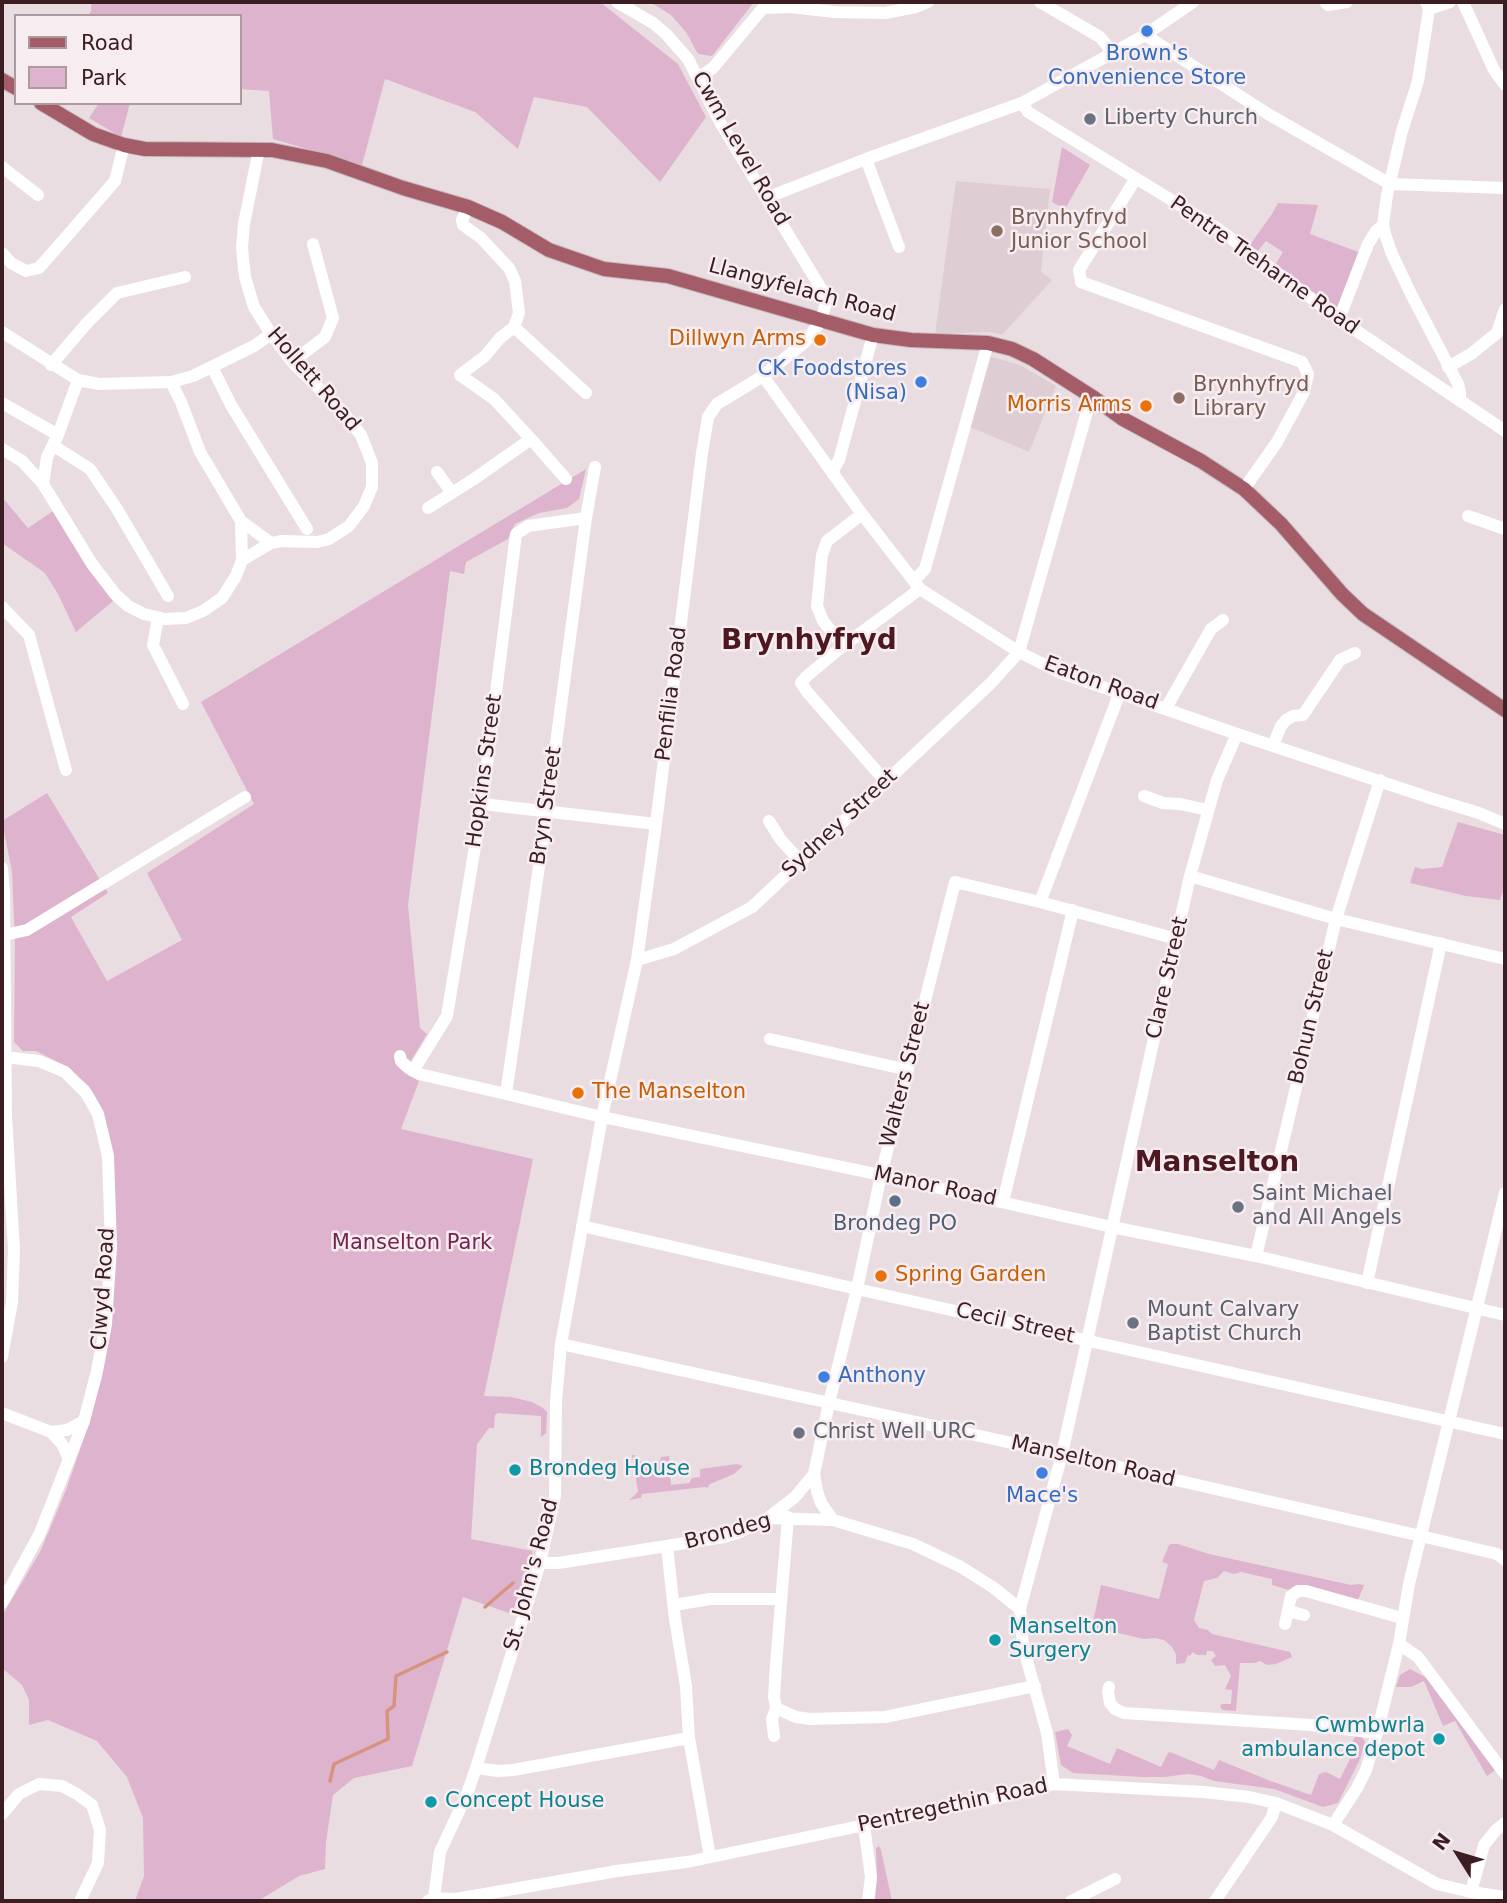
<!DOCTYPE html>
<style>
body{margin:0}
#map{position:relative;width:1507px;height:1903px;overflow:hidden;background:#eadde1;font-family:"DejaVu Sans",sans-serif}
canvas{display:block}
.frame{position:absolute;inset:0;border:4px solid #3b1d22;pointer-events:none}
.legend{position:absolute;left:14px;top:14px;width:228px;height:91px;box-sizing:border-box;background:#f7edf1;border:2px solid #ac9a9e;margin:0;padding:9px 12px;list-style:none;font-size:21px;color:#3b1d22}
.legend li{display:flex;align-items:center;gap:14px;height:35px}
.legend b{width:35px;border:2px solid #ac9a9e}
.north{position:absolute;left:1423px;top:1819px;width:70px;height:70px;-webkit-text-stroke:5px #f7edf1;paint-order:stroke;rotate:307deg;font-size:19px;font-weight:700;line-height:28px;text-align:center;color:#3b1d22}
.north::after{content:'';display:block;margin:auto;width:24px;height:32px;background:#3b1d22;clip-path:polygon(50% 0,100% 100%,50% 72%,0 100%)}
</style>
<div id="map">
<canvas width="1507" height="1903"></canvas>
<div class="frame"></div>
<ul class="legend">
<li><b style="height:9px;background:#a45d68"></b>Road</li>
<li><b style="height:19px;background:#deb3ce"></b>Park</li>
</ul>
<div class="north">N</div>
</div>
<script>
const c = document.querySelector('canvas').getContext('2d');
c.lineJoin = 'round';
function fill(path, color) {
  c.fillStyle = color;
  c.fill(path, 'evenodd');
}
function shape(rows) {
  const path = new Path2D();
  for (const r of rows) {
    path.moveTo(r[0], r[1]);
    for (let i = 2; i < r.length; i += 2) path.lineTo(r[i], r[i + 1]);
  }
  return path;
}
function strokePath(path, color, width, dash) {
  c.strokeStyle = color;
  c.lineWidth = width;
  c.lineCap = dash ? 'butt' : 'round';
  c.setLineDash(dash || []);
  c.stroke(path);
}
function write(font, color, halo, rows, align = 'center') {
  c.font = font + ' "DejaVu Sans",sans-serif';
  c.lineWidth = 5;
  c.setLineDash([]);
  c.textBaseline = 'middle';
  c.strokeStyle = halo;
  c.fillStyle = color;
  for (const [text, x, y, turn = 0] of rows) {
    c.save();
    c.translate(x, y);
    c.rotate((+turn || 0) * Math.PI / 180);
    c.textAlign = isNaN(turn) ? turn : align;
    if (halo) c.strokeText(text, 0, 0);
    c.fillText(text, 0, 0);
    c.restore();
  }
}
const built = shape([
 [956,181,1050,189,1041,272,1052,280,1002,335,990,332,935,334],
 [989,356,1020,365,1056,386,1029,452,970,427]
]);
const green = shape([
 [91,2,600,2,678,64,706,117,660,182,587,107,534,97,518,149,475,112,385,79,362,165,273,139,269,91,240,89,240,16,88,16,91,11],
 [650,2,754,2,712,56,698,54,686,32,671,15],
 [99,103,130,103,121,137,89,118],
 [1062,147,1090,165,1065,209,1052,202],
 [1278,203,1318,205,1310,234,1361,253,1336,313,1334,305,1322,295,1316,296,1275,265,1283,252,1266,241,1257,252,1249,246,1272,214],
 [586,469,579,499,567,508,539,513,515,524,508,539,466,562,464,574,450,571,408,905,420,1028,427,1034,411,1061,395,1052,404,1073,419,1081,401,1129,533,1159,484,1396,511,1397,532,1402,543,1408,547,1412,546,1433,541,1437,541,1416,498,1413,495,1415,494,1428,489,1428,477,1444,471,1539,533,1551,512,1614,463,1597,412,1766,354,1778,333,1795,326,1842,325,1869,299,1876,258,1901,135,1901,144,1876,143,1818,127,1777,97,1741,48,1720,29,1725,29,1700,22,1685,2,1668,2,1616,40,1552,66,1490,84,1438,102,1378,114,1166,109,1134,100,1105,89,1086,66,1066,36,1051,23,1051,14,1042,15,944,12,872,2,821,47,793,108,893,71,917,107,981,182,940,147,873,254,804,201,702],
 [2,497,28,528,53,511,113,601,76,632,58,594,45,573,2,543],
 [1458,822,1505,835,1505,885,1500,900,1466,896,1410,883,1415,867,1422,869,1442,867],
 [632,1455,635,1455,636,1458,643,1463,651,1465,659,1463,661,1457,669,1456,671,1485,689,1483,692,1478,700,1477,700,1469,737,1464,743,1466,734,1474,710,1484,707,1488,705,1487,642,1494,641,1498,629,1500,636,1494,638,1491],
 [1171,1544,1178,1544,1209,1554,1351,1585,1358,1584,1364,1585,1358,1600,1289,1590,1272,1585,1272,1579,1241,1572,1234,1574,1224,1571,1217,1578,1204,1581,1194,1620,1199,1628,1208,1630,1212,1634,1290,1652,1292,1657,1276,1664,1267,1665,1260,1661,1254,1663,1240,1663,1236,1711,1222,1710,1220,1706,1222,1704,1231,1704,1232,1690,1225,1689,1231,1676,1225,1665,1215,1666,1211,1660,1216,1656,1213,1651,1207,1651,1206,1655,1197,1655,1193,1652,1190,1656,1188,1655,1185,1663,1176,1664,1176,1654,1172,1647,1164,1640,1155,1638,1144,1639,1092,1627,1101,1585,1159,1599,1168,1564,1162,1562,1169,1545],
 [1410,1669,1431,1680,1497,1769,1487,1776,1455,1721,1443,1726,1424,1681,1411,1687,1396,1687,1400,1675],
 [1068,1729,1072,1735,1067,1746,1110,1764,1117,1748,1161,1767,1168,1753,1170,1752,1214,1770,1219,1760,1268,1780,1311,1795,1319,1774,1326,1772,1340,1779,1355,1749,1350,1746,1356,1735,1363,1738,1365,1742,1360,1759,1338,1803,1323,1807,1274,1789,1214,1781,1201,1776,1188,1774,1164,1777,1143,1777,1073,1773,1061,1765,1055,1732],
 [879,1846,881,1850,892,1901,875,1901,877,1876,876,1848]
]);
const stream = shape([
 [485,1607,513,1583],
 [330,1781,334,1764,388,1739,387,1711,394,1706,396,1676,447,1652]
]);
const minor = shape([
 [1040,2,1100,37,1113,53],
 [1325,2,1328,5,1347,2],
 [1426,2,1429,9,1418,81,1402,131,1387,195,1383,225,1386,237,1392,254,1411,294,1458,384,1460,392,1460,401],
 [1463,2,1494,70,1505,85],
 [764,8,791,7,834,12,885,13,916,7,928,2],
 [1429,9,1450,2],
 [1145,35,1268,114,1390,184,1505,188],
 [698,78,713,68,768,2],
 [1022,103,1028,112,1217,228,1339,319,1505,431],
 [866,159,899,247],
 [2,167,38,195],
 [1136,178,1079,270,1081,282,1302,362,1308,374,1304,392,1277,442,1244,489],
 [769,200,776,194,866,159,1022,103,1145,35,1193,2],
 [468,207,462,220,463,225,481,238,509,268,515,281,519,313,514,327,500,338,485,356,460,375,494,399,531,439,566,479],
 [2,253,11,263,26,271,39,268,115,181,124,145],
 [1339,319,1368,244,1376,231,1383,225],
 [514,327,586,393],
 [2,332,78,380,99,384,171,382,193,376,254,346,271,334],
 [292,362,325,337,333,318,313,244],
 [51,365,87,323,117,293,185,277],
 [212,367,231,405,307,529],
 [1448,367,1471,354,1497,333,1505,309],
 [763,376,862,514,920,589,1019,652,1059,672,1237,734,1433,799,1479,813,1505,824],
 [2,403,58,435],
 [54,446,90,469,117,509,168,596],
 [2,449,22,461,43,484,92,564,115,594,128,606,144,614,165,619,186,618,203,611,222,598,236,576,242,560,241,521,200,452,181,402,171,382],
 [833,471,839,460,873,335],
 [437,472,452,493],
 [43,484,47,457,58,435,78,380],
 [428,508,474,479,531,439],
 [1468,516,1505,529],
 [241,521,271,543],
 [242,560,271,543,282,541,317,542,329,539,349,526,364,506,372,487,372,463,361,435,343,412,292,362,271,334,254,307,245,277,242,248,244,224,259,149],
 [914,581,925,569,988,343],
 [2,607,29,635,66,770],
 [158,618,153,645,183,704],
 [843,646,823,621,817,606,822,555,827,541,862,514],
 [1166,708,1211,629,1223,620],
 [1273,745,1281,726,1286,720,1293,716,1303,715,1340,660,1355,653],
 [886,782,808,693,801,683,807,676,843,646,920,589],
 [1144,796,1163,803,1180,804,1208,810],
 [482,804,656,824],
 [769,821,781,840,801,862],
 [2,868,4,893,6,1116,14,1250,12,1302,2,1357],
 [1190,876,1336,919,1505,959],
 [1040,902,1120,692],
 [5,935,27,930,245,797],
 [637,960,674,949,752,907,991,683,1019,652,1088,408,1094,398],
 [770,1039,908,1070],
 [400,1056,401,1061,406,1066,419,1074,506,1094,602,1117,881,1175,1112,1227,1256,1256,1505,1315],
 [413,1071,447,1016,482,804,516,534,528,526,586,518],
 [506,1094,547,811,586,518,595,467],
 [1003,1202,1073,910],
 [582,1226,857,1289,1505,1434],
 [1256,1256,1336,919,1380,780],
 [1367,1283,1441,943],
 [561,1344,1062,1454,1421,1536,1497,1554,1505,1560],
 [2,1413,51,1432,62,1444,69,1459],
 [51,1432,67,1430,84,1421],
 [814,1474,817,1491,821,1503,833,1520],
 [768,1518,795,1497,814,1474,829,1403,857,1289,881,1175,955,882,1040,902,1177,939],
 [667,1547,675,1619,686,1686,689,1738,710,1857],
 [540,1563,558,1563,724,1537,740,1532,768,1518,833,1520,913,1544,961,1567,994,1588,1020,1609],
 [2,1603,40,1533,84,1421,97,1371,106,1324,111,1246,108,1156,98,1114,86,1093,65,1072,39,1061,5,1057],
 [674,1605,710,1599,780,1599],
 [1288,1611,1304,1615],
 [1285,1624,1291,1596,1298,1591,1306,1591,1402,1618],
 [1399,1644,1418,1657,1505,1774],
 [1109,1687,1108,1692,1110,1703,1115,1709,1124,1713,1311,1725,1377,1733],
 [776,1708,796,1717,810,1719,885,1717,1035,1686],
 [774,1736,772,1719,776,1708,774,1697,776,1664,788,1517],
 [476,1768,498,1771,513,1770,689,1738],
 [1054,1784,1047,1733,1023,1646,1020,1609,1062,1454,1190,876,1217,780,1237,734],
 [2,1814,19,1794,39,1784,62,1786,77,1794,92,1805,100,1830,98,1863,80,1901],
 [864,1825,871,1877,868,1901],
 [1333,1825,1357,1788,1366,1770,1377,1733,1399,1644,1409,1584,1505,1193],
 [1471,1892,1484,1845,1496,1830,1505,1823],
 [434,1898,440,1852,467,1794,476,1768,540,1563,555,1496,556,1401,561,1344,602,1117,637,960,656,824,702,453,708,417,717,404,763,376,805,342,821,321,826,302,822,290,721,124,688,59,666,34,653,23,617,2],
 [428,1901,434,1898,456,1899,617,1871,687,1862,1024,1792,1054,1784,1203,1792,1249,1797,1276,1803,1333,1825,1437,1884,1471,1892,1505,1897],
 [1071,1901,1115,1879],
 [1215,1901,1272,1817,1276,1803]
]);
const major = shape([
 [2,80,16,88],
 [41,103,93,134,124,145,145,149,272,150,327,161,403,188,468,207,502,222,549,250,604,269,668,276,873,335,911,340,988,343,1012,349,1033,359,1094,398,1123,419,1201,461,1244,489,1281,524,1342,594,1363,614,1505,710]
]);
const markers = [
 [1147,31,7,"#3f7fe0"],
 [1090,119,7,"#6b7280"],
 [997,231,7,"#8d6e63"],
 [820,340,7,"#e8710a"],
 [921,382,7,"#3f7fe0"],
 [1179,398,7,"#8d6e63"],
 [1146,406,7,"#e8710a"],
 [578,1093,7,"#e8710a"],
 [895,1201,7,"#5c6f8a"],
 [1238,1207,7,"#6b7280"],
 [881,1276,7,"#e8710a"],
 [1133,1323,7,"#6b7280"],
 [824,1377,7,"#3f7fe0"],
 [799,1433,7,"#6b7280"],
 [515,1470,7,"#0f9aa8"],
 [1042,1473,7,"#3f7fe0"],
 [995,1640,7,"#0f9aa8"],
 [1439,1739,7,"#0f9aa8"],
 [431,1802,7,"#0f9aa8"]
];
const shopNames = [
 ["Brown's",1147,55],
 ["Convenience Store",1147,79],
 ["CK Foodstores",907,370,"right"],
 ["(Nisa)",907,394,"right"],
 ["Anthony",838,1377,"left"],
 ["Mace's",1042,1497]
];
const worshipNames = [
 ["Liberty Church",1104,119],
 ["Saint Michael",1252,1195],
 ["and All Angels",1252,1219],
 ["Mount Calvary",1147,1311],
 ["Baptist Church",1147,1335],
 ["Christ Well URC",813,1433]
];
const streetNames = [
 ["Cwm Level Road",740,149,60],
 ["Pentre Treharne Road",1264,266,35],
 ["Llangyfelach Road",802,291,15],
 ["Hollett Road",313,380,49],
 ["Eaton Road",1101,684,20],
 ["Penfilia Road",672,694,-83],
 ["Hopkins Street",485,771,-82],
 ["Bryn Street",547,806,-82],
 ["Sydney Street",840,824,-43],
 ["Clare Street",1168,978,-77],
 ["Bohun Street",1312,1017,-77],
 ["Walters Street",906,1075,-76],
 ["Manor Road",935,1187,12],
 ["Clwyd Road",104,1289,-86],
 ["Cecil Street",1015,1324,13],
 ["Manselton Road",1093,1462,13],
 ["Brondeg",728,1532,-15],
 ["St. John's Road",532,1575,-75],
 ["Pentregethin Road",953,1806,-12]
];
const educationNames = [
 ["Brynhyfryd",1011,219],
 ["Junior School",1011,243],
 ["Brynhyfryd",1193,386],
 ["Library",1193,410]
];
const foodNames = [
 ["Dillwyn Arms",806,340],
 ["Morris Arms",1132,406],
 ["The Manselton",592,1093,"left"],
 ["Spring Garden",895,1276,"left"]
];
const serviceNames = [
 ["Brondeg PO",895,1225]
];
const parkNames = [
 ["Manselton Park",412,1244]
];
const cultureNames = [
 ["Brondeg House",529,1470],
 ["Manselton",1009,1628],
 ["Surgery",1009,1652],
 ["Cwmbwrla",1425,1727,"right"],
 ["ambulance depot",1425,1751,"right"],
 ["Concept House",445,1802]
];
const districtNames = [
 ["Brynhyfryd",809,642],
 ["Manselton",1217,1164]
];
fill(built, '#deced3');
fill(green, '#deb3ce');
strokePath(stream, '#d6947e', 3.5);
strokePath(major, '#c4bbbd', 16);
strokePath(minor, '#fff', 12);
strokePath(major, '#a45d68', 14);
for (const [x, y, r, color] of markers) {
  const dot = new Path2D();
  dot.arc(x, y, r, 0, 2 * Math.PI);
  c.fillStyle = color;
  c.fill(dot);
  strokePath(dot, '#f7edf1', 2.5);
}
write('21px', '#366cbe', '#f7edf1', shopNames);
write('21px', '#5b616d', '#f7edf1', worshipNames, 'left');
write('21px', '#3b1d22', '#f7edf1', streetNames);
write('21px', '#785e54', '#f7edf1', educationNames, 'left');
write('21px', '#c56008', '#f7edf1', foodNames, 'right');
write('21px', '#4e5e75', '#f7edf1', serviceNames);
write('21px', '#75244e', '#f7edf1', parkNames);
write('21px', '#0d838f', '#f7edf1', cultureNames, 'left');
write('bold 28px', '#4e1820', '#f7edf1', districtNames);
</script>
